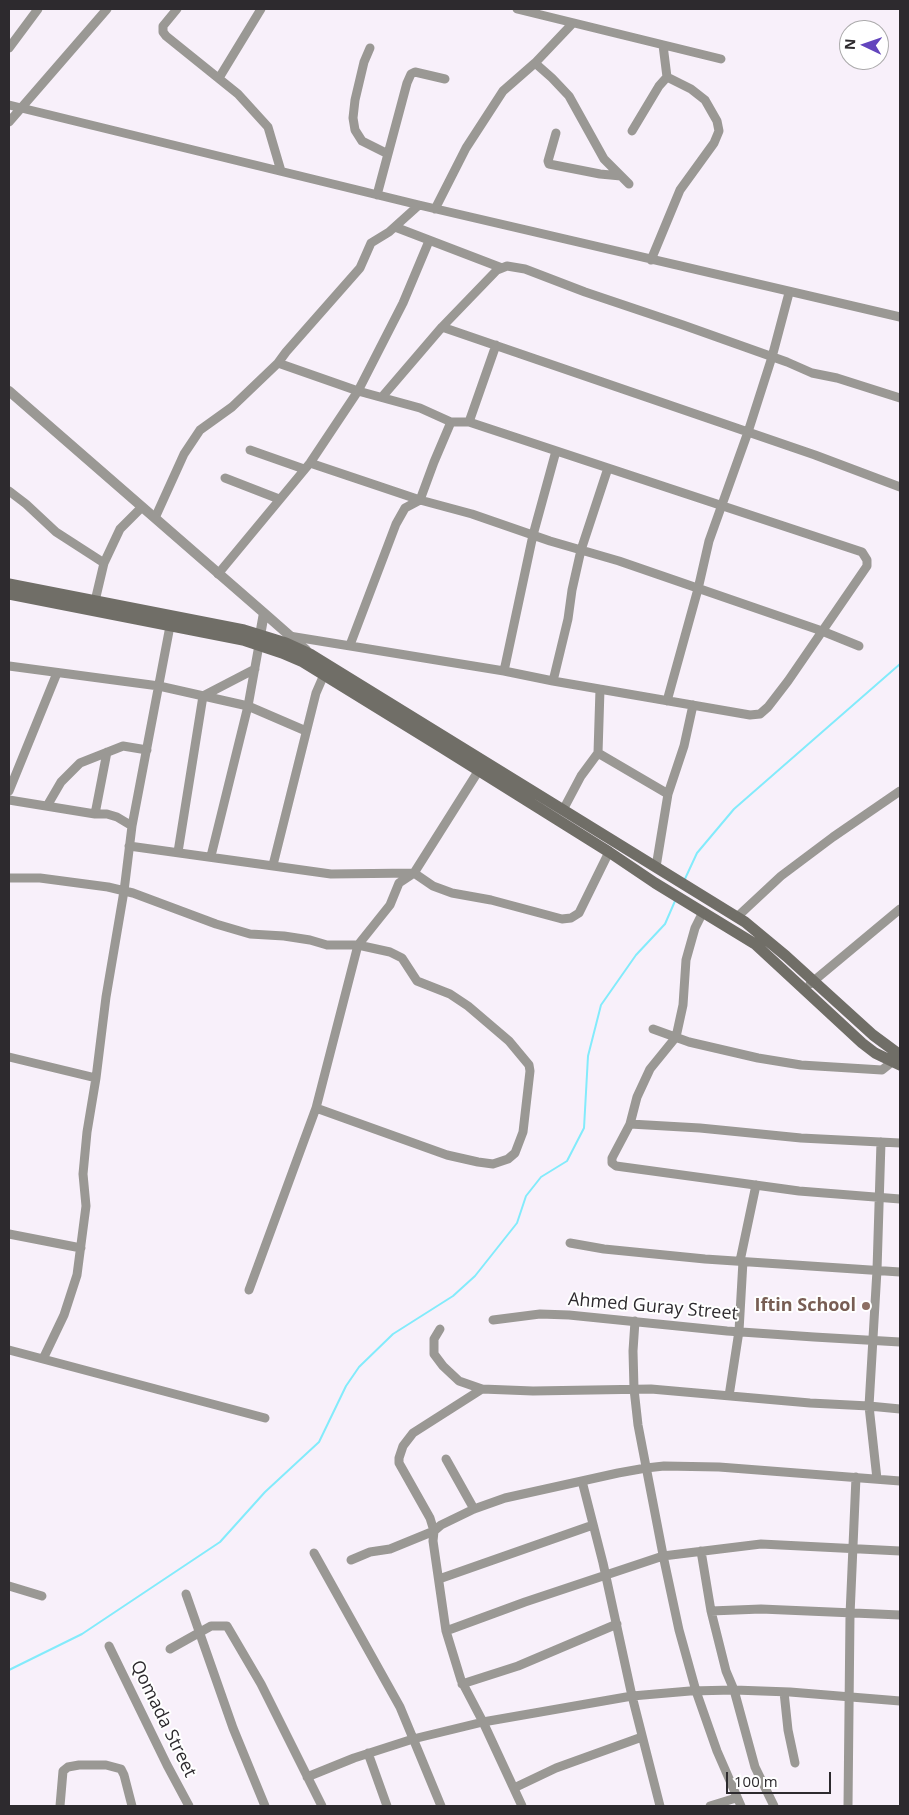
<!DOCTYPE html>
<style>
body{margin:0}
#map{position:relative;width:909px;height:1815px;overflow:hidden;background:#f8f0fa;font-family:"Open Sans",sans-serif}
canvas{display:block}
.frame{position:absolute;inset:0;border:10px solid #2d2a2e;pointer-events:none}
.north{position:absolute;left:839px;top:20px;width:50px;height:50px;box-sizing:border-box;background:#fff;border:1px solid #abaaab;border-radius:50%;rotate:273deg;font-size:14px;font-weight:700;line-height:20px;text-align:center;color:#2d2a2e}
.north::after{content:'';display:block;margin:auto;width:18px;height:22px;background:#6345bd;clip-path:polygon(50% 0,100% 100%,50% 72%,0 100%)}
.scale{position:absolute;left:726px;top:1772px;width:105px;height:22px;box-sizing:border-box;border:2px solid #2d2a2e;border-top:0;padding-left:6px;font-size:15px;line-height:18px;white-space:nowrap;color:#2d2a2e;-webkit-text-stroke:4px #fff;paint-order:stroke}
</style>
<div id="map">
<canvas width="909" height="1815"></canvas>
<div class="frame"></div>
<div class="north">N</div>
<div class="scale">100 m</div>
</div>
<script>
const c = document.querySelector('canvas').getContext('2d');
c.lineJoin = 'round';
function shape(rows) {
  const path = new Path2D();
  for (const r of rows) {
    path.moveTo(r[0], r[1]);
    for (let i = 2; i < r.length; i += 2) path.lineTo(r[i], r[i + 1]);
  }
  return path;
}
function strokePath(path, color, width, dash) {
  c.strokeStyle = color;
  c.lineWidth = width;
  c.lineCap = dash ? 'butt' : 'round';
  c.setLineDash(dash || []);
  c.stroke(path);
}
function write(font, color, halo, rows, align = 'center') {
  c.font = font + ' "Open Sans",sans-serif';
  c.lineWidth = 4;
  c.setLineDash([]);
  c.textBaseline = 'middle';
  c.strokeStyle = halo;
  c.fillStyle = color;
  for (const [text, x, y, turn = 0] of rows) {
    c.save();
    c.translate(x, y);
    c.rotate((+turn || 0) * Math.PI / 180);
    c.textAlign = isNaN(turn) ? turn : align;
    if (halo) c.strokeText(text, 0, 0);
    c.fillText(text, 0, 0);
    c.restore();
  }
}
const stream = shape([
 [684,881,697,853,734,809,900,664],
 [9,1670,82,1634,220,1542,265,1492,319,1442,346,1386,359,1367,393,1334,453,1296,475,1276,517,1223,526,1196,541,1177,567,1161,584,1128,588,1056,601,1005,636,955,665,924,675,901]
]);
const minor = shape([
 [177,9,163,26,163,32,166,36,238,94,268,127,281,171],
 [517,9,721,59],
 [9,48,38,9],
 [370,48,364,62,355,100,353,118,355,130,362,141,388,154],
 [535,63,552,78,569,96,604,159,629,184],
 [219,78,261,9],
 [9,105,419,205,900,317],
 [9,122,107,9],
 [632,131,659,86,667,77],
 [556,133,548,161,549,164,600,174,621,176],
 [377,195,407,83,411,74,415,72,445,79],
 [435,209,466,148,503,91,535,63,573,23],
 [395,227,502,268],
 [651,260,680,190,714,143,719,131,717,121,705,100,691,89,667,77,663,45],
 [442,327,815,455,900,487],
 [382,397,442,327,497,270,507,266,525,269,585,292,683,325,787,362,812,373,837,378,900,398],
 [469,422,496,345],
 [250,450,304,469],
 [310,463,420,500,472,514,550,541,619,561,822,631,859,646],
 [225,478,279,499],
 [9,491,26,504,56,532,104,563],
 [155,518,184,454,200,430,232,407,278,363],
 [218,574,310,463,358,391,403,303,429,241],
 [95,601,104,563,120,529,142,507],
 [289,636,504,671,553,681,750,715,760,714,768,707,788,681,867,566,867,560,862,552,469,422,451,422,420,408,358,391,278,363,286,352,360,268,371,243,389,232,419,205],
 [350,645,396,524,405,508,420,500,434,462,451,422],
 [9,666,159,686,248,706,306,731],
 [504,671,533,535,556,451],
 [553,681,568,619,572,590,581,550,608,468],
 [600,689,598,753,668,794],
 [667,701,698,589,709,541,748,432,772,357,789,293],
 [9,791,57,673],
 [9,800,95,814,107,814,117,817,132,826],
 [47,806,61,782,80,763,123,746,147,750],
 [563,810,581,776,598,753],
 [95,814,107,752],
 [129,846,331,874,414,873,433,886,452,893,491,900,562,919,571,918,579,913,609,852],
 [178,852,203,696,255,669],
 [211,856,248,706,259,645],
 [273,865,316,693,326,670],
 [656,867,668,794,684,746,693,705],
 [9,878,40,878,108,887,133,893,216,924,250,934,284,936,310,940,327,945,358,945,390,952,402,958,417,981,450,994,468,1006,509,1041,529,1065,530,1071,523,1132,515,1153,508,1159,493,1164,478,1162,447,1155,316,1108],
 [703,912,695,928,686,960,683,1005,676,1037,650,1069,637,1097,630,1124,612,1158,612,1163,616,1166,799,1191,900,1199],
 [737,917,781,876,833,837,900,791],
 [810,984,900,909],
 [653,1029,689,1042,758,1058,801,1065,882,1070,892,1062],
 [9,1057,96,1078],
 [630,1124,700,1128,801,1138,900,1143],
 [9,1234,81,1248],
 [570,1243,604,1249,705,1259,900,1272],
 [740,1261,756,1185],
 [249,1290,316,1108,358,945,390,905,399,883,414,873,479,770],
 [493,1320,540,1314,569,1315,727,1331,814,1337,900,1342],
 [635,1321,633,1351,634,1389,638,1425,664,1560,679,1630,696,1691,717,1751,741,1806],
 [440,1329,434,1339,434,1354,443,1366,459,1381,482,1389,533,1391,651,1389,810,1403,869,1406,900,1409],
 [9,1350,265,1418],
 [43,1359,64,1315,77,1275,86,1206,83,1174,87,1132,96,1078,106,997,124,891,132,826,170,626],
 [482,1389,413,1433,403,1446,399,1458,399,1463,430,1518,434,1531,433,1541,446,1631,461,1680,483,1722,522,1806],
 [729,1396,739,1331,743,1261],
 [446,1459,474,1509],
 [877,1479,869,1406,877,1270,881,1142],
 [582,1481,603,1563,632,1696,660,1806],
 [701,1551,711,1611,726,1671,734,1690,755,1767,774,1806],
 [314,1553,400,1707,441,1806],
 [351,1560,370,1552,390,1549,434,1531,441,1525,474,1509,505,1498,618,1473,646,1468,664,1466,719,1467,900,1481],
 [439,1579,593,1525],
 [9,1586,42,1596],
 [186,1594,233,1728,265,1806],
 [711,1611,761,1609,900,1615],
 [446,1631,525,1602,663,1556,761,1544,900,1551],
 [109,1646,167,1765,189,1806],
 [170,1649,211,1626,227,1626,261,1684,322,1806],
 [462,1684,518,1666,617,1624],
 [784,1692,788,1730,795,1763],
 [368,1753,387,1806],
 [307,1777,354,1758,413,1739,483,1722,632,1696,690,1691,734,1690,790,1692,900,1701],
 [514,1788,556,1768,642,1737],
 [60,1806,63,1771,68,1767,79,1765,106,1765,121,1769,124,1775,132,1806],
 [710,1806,736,1798],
 [848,1806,850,1615,856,1477]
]);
const tertiary = shape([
 [9,391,264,613,259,641],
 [264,613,306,650]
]);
const secondary = shape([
 [9,584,244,630,286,643,310,654,745,922,786,956,873,1035,900,1055],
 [9,594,243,640,282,653,303,662,441,747,609,852,655,883,755,944,862,1043,875,1053,900,1065]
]);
const markers = [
 [866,1306,5,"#8d6e63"]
];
const educationNames = [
 ["Iftin School",856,1306]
];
const streetNames = [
 ["Ahmed Guray Street",653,1307,5],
 ["Qomada Street",163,1719,64]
];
strokePath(stream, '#83ebfb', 2);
strokePath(minor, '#9a9894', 9);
strokePath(tertiary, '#9a9894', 10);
strokePath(secondary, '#706e67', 11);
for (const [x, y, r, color] of markers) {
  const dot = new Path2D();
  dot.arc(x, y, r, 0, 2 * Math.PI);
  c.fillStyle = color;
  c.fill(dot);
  strokePath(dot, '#fff', 2);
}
write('bold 18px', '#785e54', '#fff', educationNames, 'right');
write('18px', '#2d2a2e', '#fff', streetNames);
</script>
